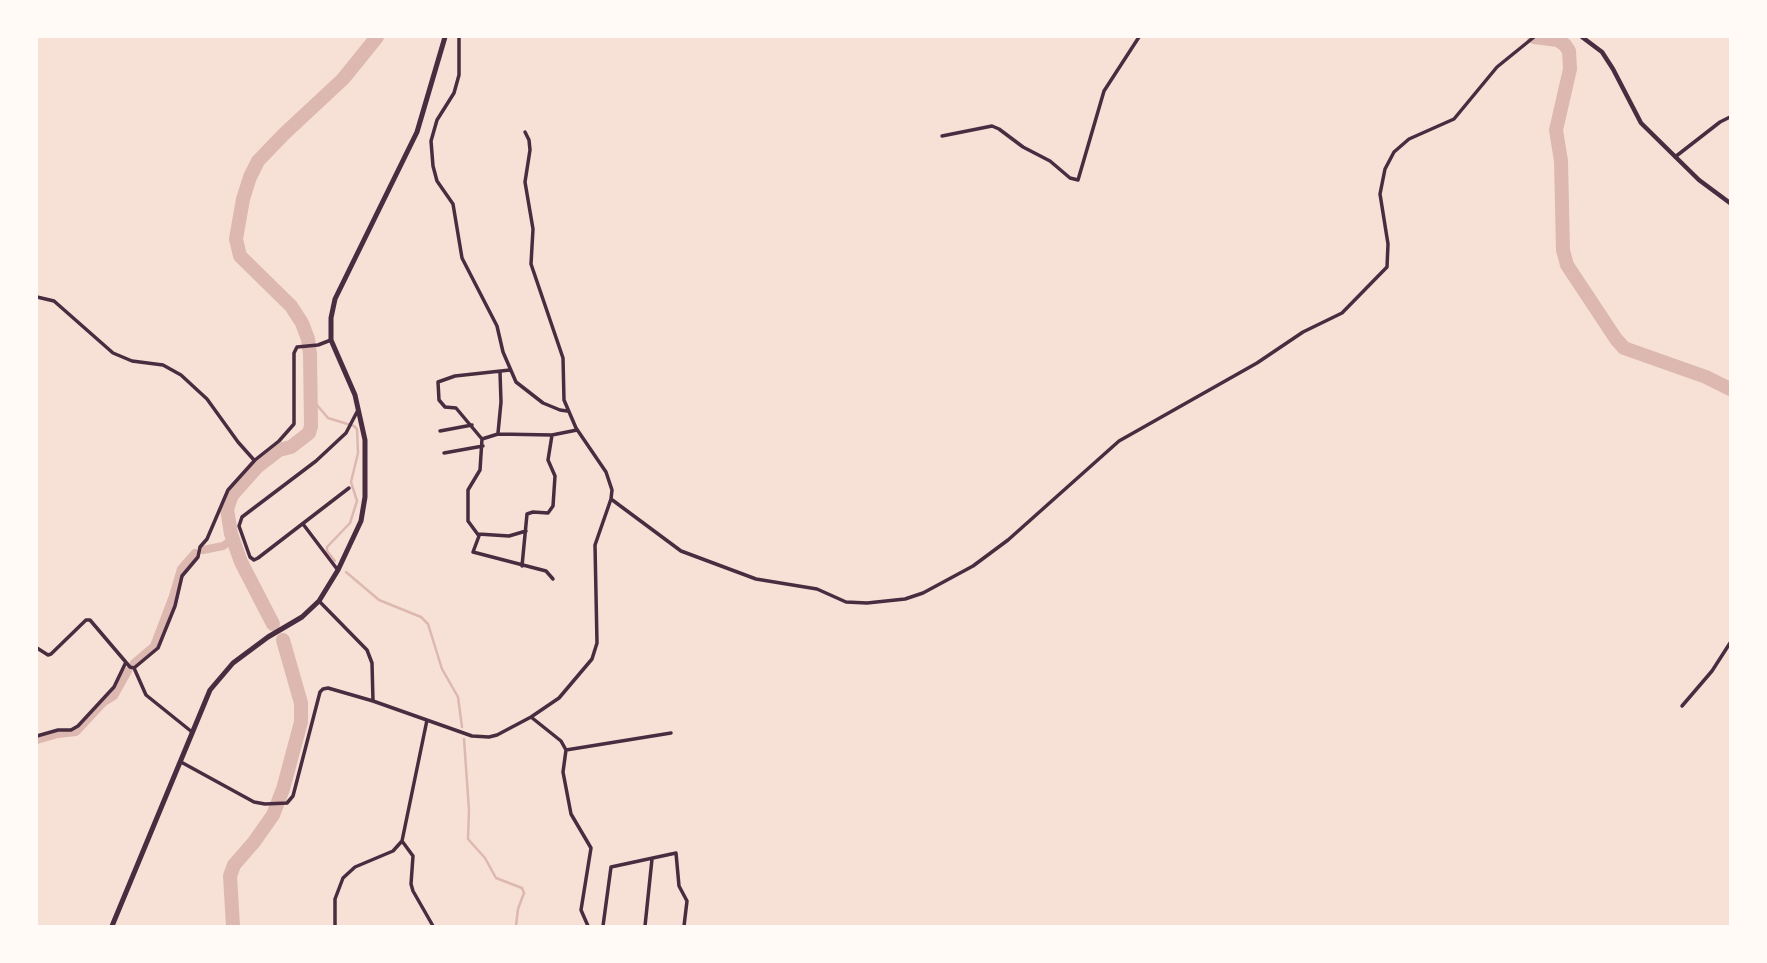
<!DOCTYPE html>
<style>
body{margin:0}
#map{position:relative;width:1767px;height:963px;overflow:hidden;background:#f7e1d7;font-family:Signika,sans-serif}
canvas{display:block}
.frame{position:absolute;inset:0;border:38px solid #fffaf5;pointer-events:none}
</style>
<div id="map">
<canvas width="1767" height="963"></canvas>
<div class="frame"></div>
</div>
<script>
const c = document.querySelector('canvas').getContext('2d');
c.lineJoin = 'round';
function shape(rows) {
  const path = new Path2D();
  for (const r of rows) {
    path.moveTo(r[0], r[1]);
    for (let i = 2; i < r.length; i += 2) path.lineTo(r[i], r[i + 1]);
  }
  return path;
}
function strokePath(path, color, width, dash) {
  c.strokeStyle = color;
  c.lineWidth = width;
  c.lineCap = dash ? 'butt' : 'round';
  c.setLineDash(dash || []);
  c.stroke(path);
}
const stream = shape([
 [311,398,328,418,354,426,357,429,358,453,351,482,357,501,350,523,327,547,327,551,335,561],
 [346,572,379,600,421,617,428,624,442,669,458,697,462,727],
 [464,739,469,810,468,839,485,858,496,878,522,888,524,893,518,909,516,926]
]);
const canal = shape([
 [203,550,223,546,233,539],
 [134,663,154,646,173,596,181,569,195,553],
 [37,740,58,734,76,732,103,703,114,696,128,671]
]);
const river = shape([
 [1534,37,1558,40,1565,45,1569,51,1570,69,1556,130,1561,161,1563,250,1567,265,1616,339,1624,348,1706,377,1730,389],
 [273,624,241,562,231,534,227,509,232,495,257,467,279,450,291,447,309,433,311,426,310,354,308,339,302,323,291,306,240,256,236,239,243,199,250,177,258,161,284,134,343,79,377,37],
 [233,926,230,876,234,865,254,842,273,815,283,789,301,722,301,703,283,640]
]);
const minor = shape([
 [459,37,459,75,454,93,437,120,431,141,433,166,437,181,453,204,462,258,497,326,503,352,516,382,543,403,560,410,567,411],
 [942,136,992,126,999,129,1023,147,1050,161,1070,178,1078,180,1104,91,1139,37],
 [1675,157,1720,122,1730,117],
 [37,297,54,301,113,353,132,361,163,365,181,375,207,399,238,442,254,460],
 [510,370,455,376,438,382,439,400,445,407,456,408,482,439,480,470,468,490,468,521,479,536,473,552,546,571,553,579],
 [440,431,472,425],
 [498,433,501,402,500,372],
 [482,439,498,434,552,435,577,430],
 [444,453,483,446],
 [349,488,258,558,254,560,250,557,239,526,242,517,316,461,346,433,358,410],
 [611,499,681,551,756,579,817,589,846,602,867,603,905,599,923,593,973,566,1008,540,1119,441,1257,363,1303,332,1342,313,1387,267,1388,244,1380,194,1385,169,1394,152,1409,139,1454,119,1497,67,1534,37],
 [303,524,337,569],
 [478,534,509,536,526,531],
 [522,566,527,514,533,512,548,513,553,506,555,476,548,460,552,435],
 [319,601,367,650,372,663,373,701],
 [37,648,48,655,51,654,86,620,90,620,130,667,134,668,146,695,192,732],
 [134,668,158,648,175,606,182,576,198,557,200,547,207,539,228,490,255,460,279,441,294,424,294,353,297,347,318,345,331,340],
 [1682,706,1712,671,1730,643],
 [531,717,561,741,566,750,563,772,571,814,591,848,581,910,588,926],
 [37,736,58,730,71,730,78,726,114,687,126,662],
 [566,750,671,733],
 [181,762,254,802,265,804,287,803,293,796,320,692,323,689,328,688,373,701,472,736,489,737,497,735,531,717,559,698,592,659,597,643,595,545,611,499,612,490,606,472,576,428,564,400,563,358,531,264,533,229,525,182,530,150,529,140,525,132],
 [402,841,413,856,411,884,413,891,433,926],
 [335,926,335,899,343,878,355,867,393,851,402,841,427,720],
 [603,926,611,867,676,853,679,886,687,901,684,926],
 [645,926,652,859]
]);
const secondary = shape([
 [1582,37,1602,52,1613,69,1641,123,1699,180,1730,203]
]);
const trunk = shape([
 [112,926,210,690,233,663,268,637,302,617,319,601,338,570,361,521,365,497,365,440,355,395,331,340,331,318,335,299,417,132,445,37]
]);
strokePath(stream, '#dcb8b0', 2.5);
strokePath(canal, '#dcb8b0', 8);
strokePath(river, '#dcb8b0', 14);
strokePath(minor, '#4a2c40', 3.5);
strokePath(secondary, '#4a2c40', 4.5);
strokePath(trunk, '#4a2c40', 5);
</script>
